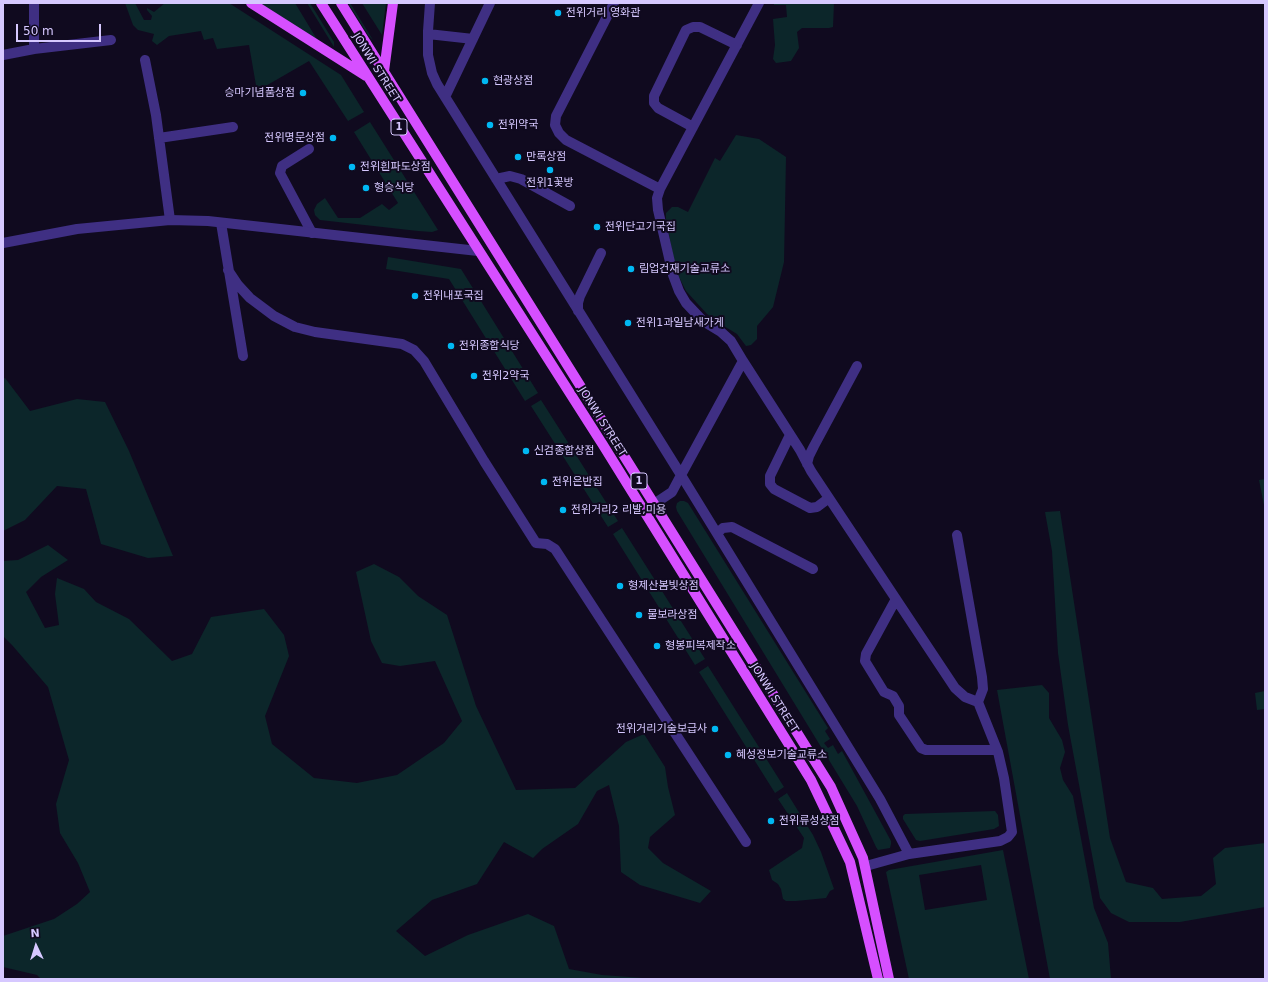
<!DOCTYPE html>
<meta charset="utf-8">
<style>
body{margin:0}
#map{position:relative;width:1268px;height:982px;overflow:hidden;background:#100a1f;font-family:"DejaVu Sans",sans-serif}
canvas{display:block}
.frame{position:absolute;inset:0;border:4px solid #d6c8ff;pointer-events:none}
.north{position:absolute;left:16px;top:926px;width:40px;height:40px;-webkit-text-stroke:3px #100a1f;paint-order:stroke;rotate:356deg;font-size:11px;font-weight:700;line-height:16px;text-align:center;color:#d6c8ff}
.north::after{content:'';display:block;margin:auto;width:14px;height:18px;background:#d6c8ff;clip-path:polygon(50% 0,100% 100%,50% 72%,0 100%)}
.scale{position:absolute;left:16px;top:24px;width:85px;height:18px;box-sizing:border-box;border:2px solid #d6c8ff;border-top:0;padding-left:5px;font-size:12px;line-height:14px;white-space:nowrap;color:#d6c8ff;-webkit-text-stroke:3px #100a1f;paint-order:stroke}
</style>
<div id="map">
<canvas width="1268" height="982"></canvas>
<div class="frame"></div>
<div class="north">N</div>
<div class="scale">50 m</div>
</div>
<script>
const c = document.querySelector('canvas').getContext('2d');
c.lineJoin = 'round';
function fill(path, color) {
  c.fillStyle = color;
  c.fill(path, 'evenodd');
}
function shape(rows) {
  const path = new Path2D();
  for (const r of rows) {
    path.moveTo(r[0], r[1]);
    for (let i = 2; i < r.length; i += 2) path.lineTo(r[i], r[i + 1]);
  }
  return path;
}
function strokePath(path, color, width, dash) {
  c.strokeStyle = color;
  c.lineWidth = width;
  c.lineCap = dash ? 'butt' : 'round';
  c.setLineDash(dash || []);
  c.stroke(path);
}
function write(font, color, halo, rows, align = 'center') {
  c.font = font + ' "DejaVu Sans","Noto Sans KR",sans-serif';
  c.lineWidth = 4;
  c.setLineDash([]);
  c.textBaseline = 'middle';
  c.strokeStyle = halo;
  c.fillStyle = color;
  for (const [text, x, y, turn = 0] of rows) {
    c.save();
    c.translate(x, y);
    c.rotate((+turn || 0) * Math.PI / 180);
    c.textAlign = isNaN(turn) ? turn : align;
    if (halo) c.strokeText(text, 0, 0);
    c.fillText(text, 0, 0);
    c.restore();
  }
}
const green = shape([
 [125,3,135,3,144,20,151,20,152,16,147,10,147,8,154,12,165,3,229,3,341,75,364,112,348,121,309,61,257,91,249,45,217,49,213,38,204,40,201,31,169,36,157,45,152,41,154,34,138,30,133,25],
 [260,3,295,3,318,41],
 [307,3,310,3,334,42,334,47],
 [348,3,350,3,373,40,368,35],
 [362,3,386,3,382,35],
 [774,3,834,3,833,27,829,28,802,28,797,32,799,48,791,61,776,63,773,59,775,45,773,19,787,17,786,5,774,5],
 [370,122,438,230,432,232,418,231,320,220,315,215,314,210,317,204,325,198,338,218,360,218,382,204,389,210,398,203,354,132],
 [736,135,759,139,786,157,784,262,773,307,757,326,757,339,751,345,746,346,737,334,719,323,707,314,686,291,676,271,666,219,666,213,672,207,678,207,688,212,715,158,720,161],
 [388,257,461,269,538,393,525,401,449,279,386,269],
 [5,378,30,411,77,399,105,402,129,451,173,556,148,558,101,544,86,489,57,486,25,520,3,531,3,379],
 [541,400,618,521,608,527,531,406],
 [1265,479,1265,510,1259,480],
 [680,501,684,501,688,503,828,728,825,731,830,739,824,743,828,748,833,745,838,754,842,751,891,841,891,844,890,848,878,850,876,847,857,806,677,511,676,507,677,503],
 [1060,511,1110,838,1126,882,1153,888,1162,899,1201,896,1216,884,1213,858,1225,848,1265,843,1265,907,1180,922,1129,922,1111,913,1100,898,1068,725,1058,653,1052,551,1045,512],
 [622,528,705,659,695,665,613,534],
 [48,545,68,560,41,577,26,592,45,628,59,625,55,594,57,578,84,589,96,602,129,619,172,661,192,654,211,617,264,609,284,635,289,656,265,716,272,744,314,778,357,783,397,775,444,743,462,721,435,661,400,666,382,663,371,641,356,572,374,564,399,577,418,596,447,615,476,706,516,790,575,788,626,742,644,734,665,767,668,787,675,815,650,837,648,848,663,863,711,891,700,903,640,885,621,872,619,826,609,785,597,791,578,824,542,849,533,858,504,842,477,884,432,900,396,931,425,956,468,935,528,914,554,926,569,969,602,975,657,979,41,979,37,975,3,967,3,936,54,919,77,904,90,892,78,863,60,833,56,804,69,760,48,687,12,645,3,636,3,561,18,560],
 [708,666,784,787,775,793,699,672],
 [1042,685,1049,693,1049,718,1062,740,1065,752,1060,768,1063,780,1073,796,1094,908,1108,943,1111,979,1050,979,997,690],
 [1265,691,1265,709,1257,710,1255,693],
 [787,793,813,835,821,852,834,889,830,891,826,898,796,901,786,901,783,899,781,889,778,884,772,880,769,870,802,848,804,838,778,799],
 [995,811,998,815,999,826,994,829,920,841,916,840,903,819,903,816,905,814],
 [1003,850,1029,979,909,979,886,872,889,870],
 [981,865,987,900,925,910,919,875]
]);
const minor = shape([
 [430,3,428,31,428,55,432,73,437,84,681,475,743,361,800,450,811,471,955,688,965,697,978,702],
 [614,3,556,116,555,125,559,133,566,140,660,189],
 [428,34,473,39],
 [34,49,111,40],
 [3,55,34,49,34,3],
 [145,60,156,115,170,220],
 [445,97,490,3],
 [693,127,658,108,654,103,654,96,686,30,693,27,700,27,737,45],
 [159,138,233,127],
 [309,149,282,166,280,173,312,233],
 [496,179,510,176,521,179,570,206],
 [221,223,243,356],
 [228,270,238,285,250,298,274,316,295,327,315,332,402,344,414,350,424,361,484,461,536,543,547,544,555,549,746,842],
 [578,311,578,303,580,296,601,253],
 [743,361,731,341,721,332,703,321,686,303,679,291,673,275,658,210,657,198,660,189,759,3],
 [790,435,770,476,770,484,774,489,810,508,817,507,829,498],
 [807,464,809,456,814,446,857,366],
 [654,504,672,492,681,475,880,799,909,854],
 [717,533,723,528,732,527,813,569],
 [896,599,866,654,865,661,884,692,893,696,899,706,899,715,921,748,926,750,997,750],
 [866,866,909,854,1000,841,1008,837,1012,832,1004,778,998,752,978,702,983,689,982,677,957,535]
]);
const tertiary = shape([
 [3,243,77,229,170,220,208,221,478,251]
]);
const primary = shape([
 [251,3,366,76],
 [321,3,603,445,811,780,850,862,878,979],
 [341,3,831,787,863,858,889,979],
 [384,71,393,3]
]);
const markers = [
 [558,13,4,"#00b8f3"],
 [485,81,4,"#00b8f3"],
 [303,93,4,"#00b8f3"],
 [490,125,4,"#00b8f3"],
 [333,138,4,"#00b8f3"],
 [518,157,4,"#00b8f3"],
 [352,167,4,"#00b8f3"],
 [550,170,4,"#00b8f3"],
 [366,188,4,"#00b8f3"],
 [597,227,4,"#00b8f3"],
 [631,269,4,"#00b8f3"],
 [415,296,4,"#00b8f3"],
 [628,323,4,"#00b8f3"],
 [451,346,4,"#00b8f3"],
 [474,376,4,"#00b8f3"],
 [526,451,4,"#00b8f3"],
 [544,482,4,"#00b8f3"],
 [563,510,4,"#00b8f3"],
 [620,586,4,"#00b8f3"],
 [639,615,4,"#00b8f3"],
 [657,646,4,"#00b8f3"],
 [715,729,4,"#00b8f3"],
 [728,755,4,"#00b8f3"],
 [771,821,4,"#00b8f3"]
];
const shields = [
 [399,127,16],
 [639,481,16]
];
const shieldNames = [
 ["1",399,127],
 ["1",639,481]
];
const poiNames = [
 ["전위거리 영화관",566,13],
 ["현광상점",493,81],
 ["승마기념품상점",295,93,"right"],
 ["전위약국",498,125],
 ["전위명문상점",325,138,"right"],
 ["만록상점",526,157],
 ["전위흰파도상점",360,167],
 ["전위1꽃방",550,183,"center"],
 ["형승식당",374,188],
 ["전위단고기국집",605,227],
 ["림업건재기술교류소",639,269],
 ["전위내포국집",423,296],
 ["전위1과일남새가게",636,323],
 ["전위종합식당",459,346],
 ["전위2약국",482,376],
 ["신검종합상점",534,451],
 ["전위은반집",552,482],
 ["전위거리2 리발,미용",571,510],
 ["형제산봄빛상점",628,586],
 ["물보라상점",647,615],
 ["형봉피복제작소",665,646],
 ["전위거리기술보급사",707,729,"right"],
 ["혜성정보기술교류소",736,755],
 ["전위류성상점",779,821]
];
const streetNames = [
 ["JONWI STREET",376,68,58],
 ["JONWI STREET",602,422,58],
 ["JONWI STREET",774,698,58]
];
fill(green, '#0c262a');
strokePath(minor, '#3f2f83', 10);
strokePath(tertiary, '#3f2f83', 10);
strokePath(primary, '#d64fff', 10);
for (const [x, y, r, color] of markers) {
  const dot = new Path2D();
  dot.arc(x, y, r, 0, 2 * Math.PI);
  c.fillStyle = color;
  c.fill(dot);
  strokePath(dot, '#100a1f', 1.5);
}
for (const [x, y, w] of shields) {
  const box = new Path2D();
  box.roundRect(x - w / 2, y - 8, w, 16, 3);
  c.fillStyle = '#100a1f';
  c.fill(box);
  strokePath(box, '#d6c8ff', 1);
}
write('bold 10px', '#d6c8ff', null, shieldNames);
write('11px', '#d6c8ff', '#100a1f', poiNames, 'left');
write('11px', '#d6c8ff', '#100a1f', streetNames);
</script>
